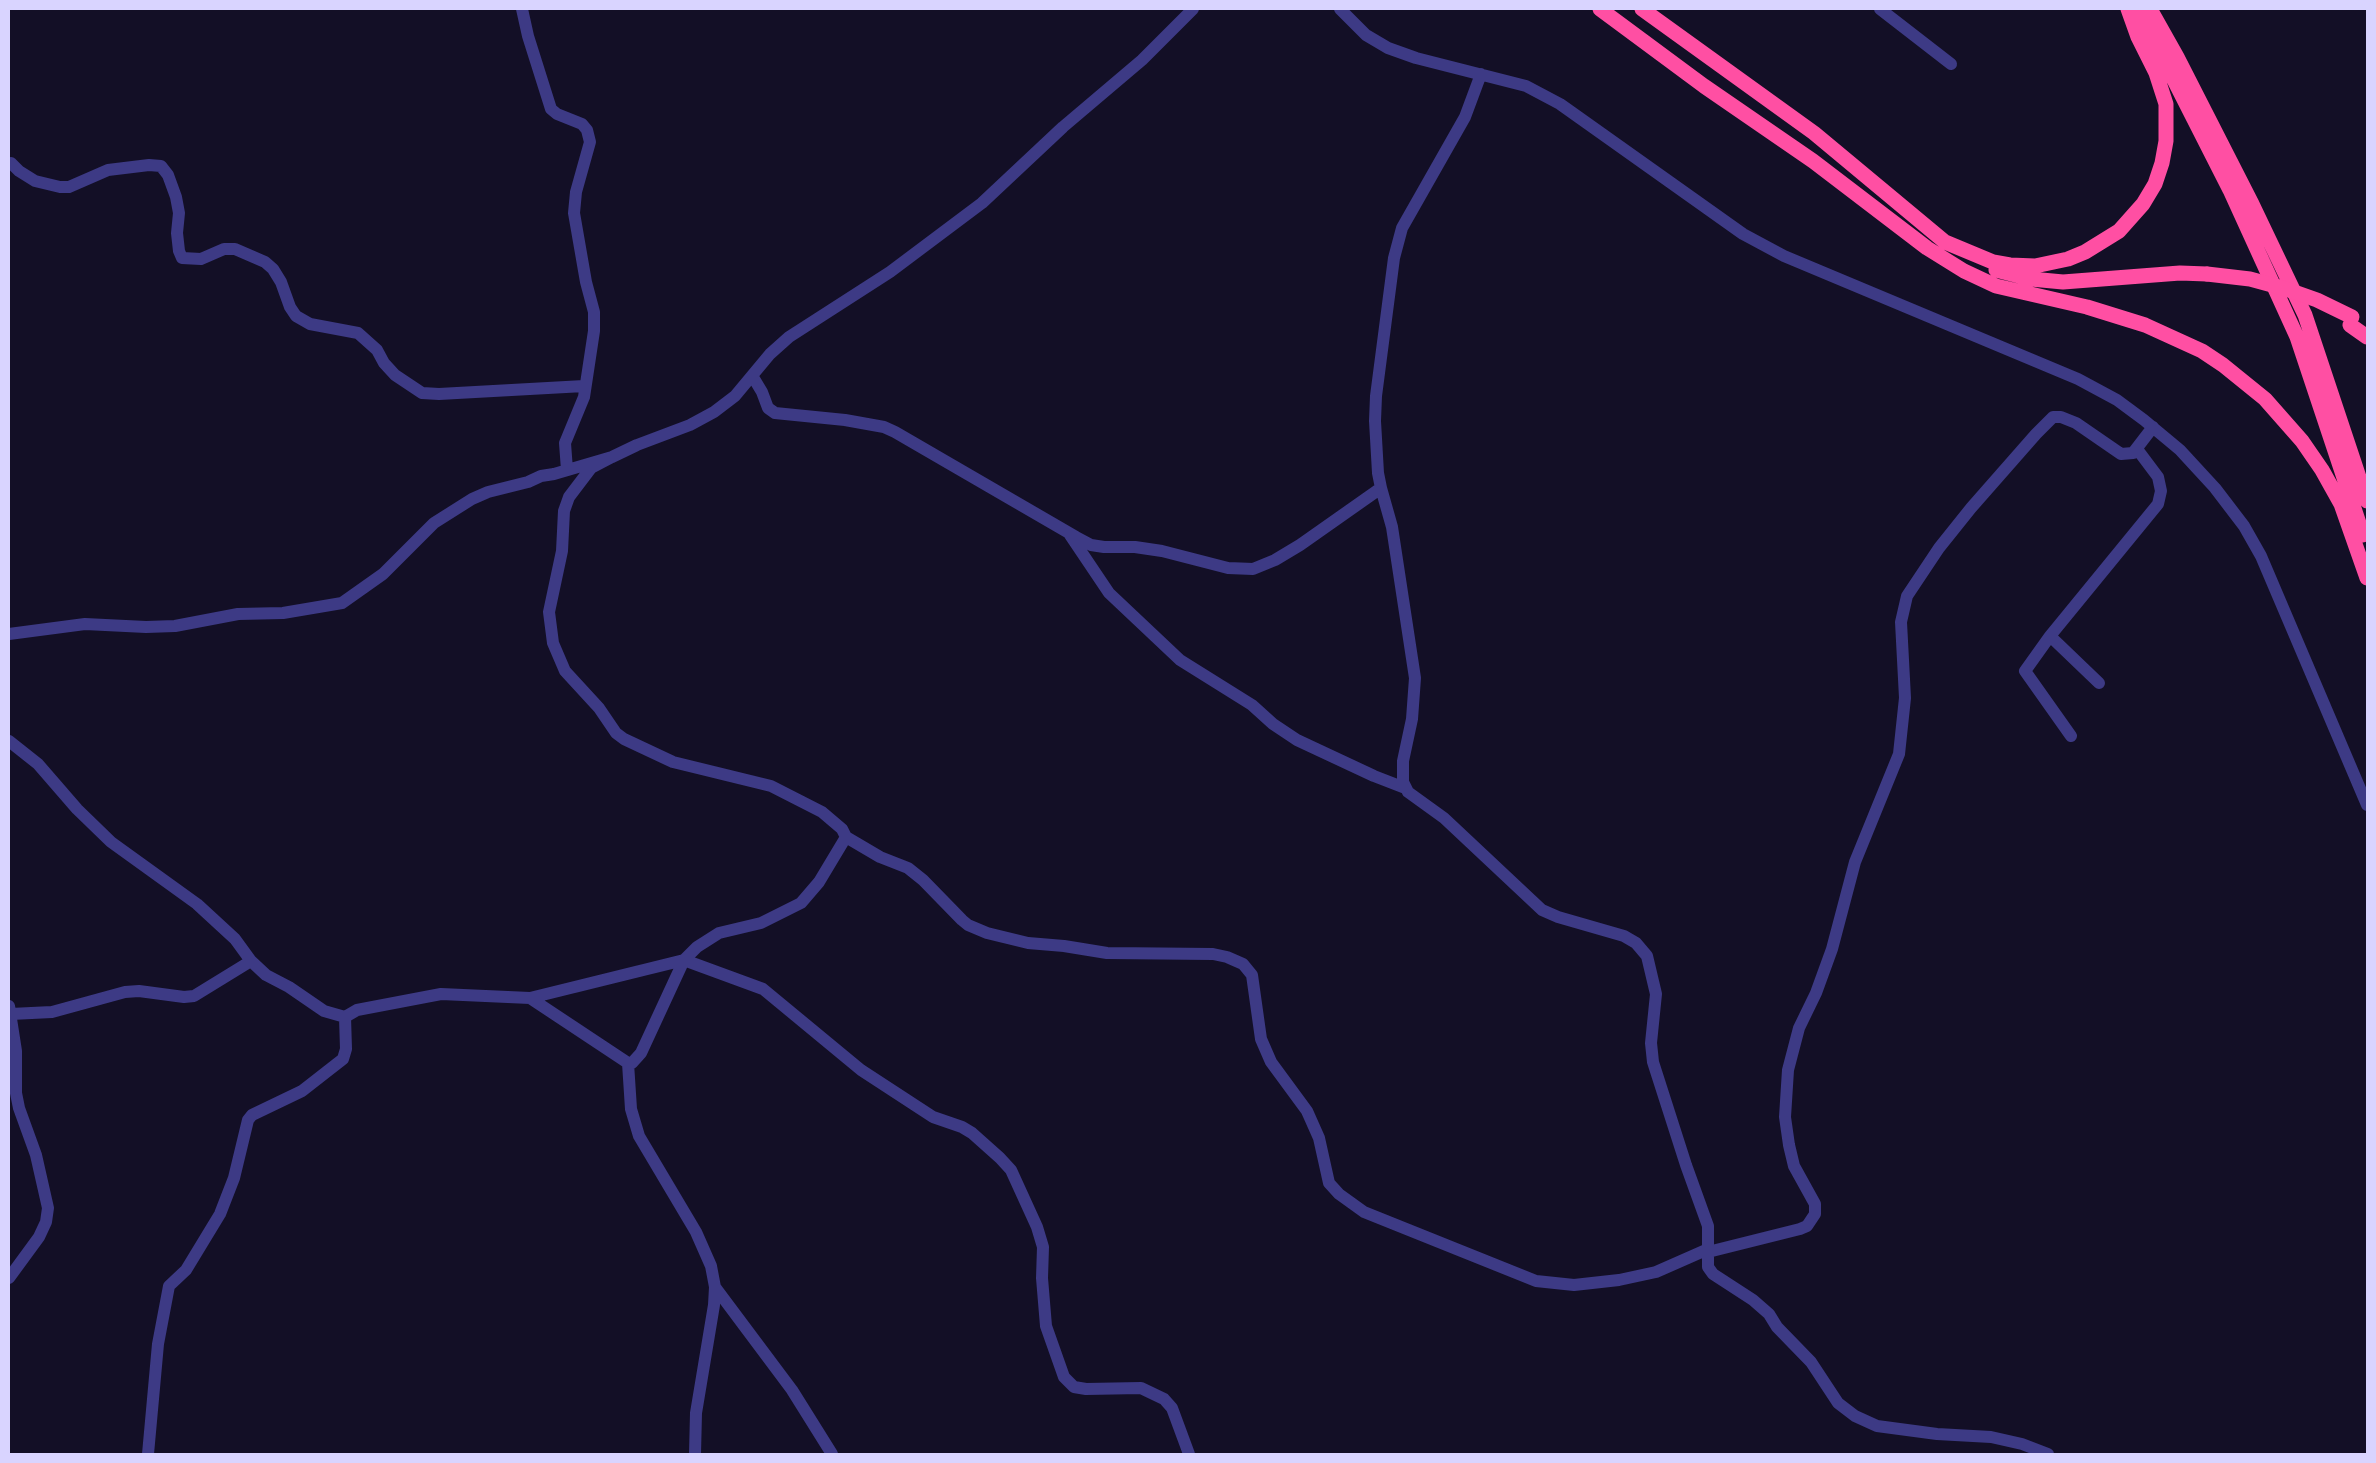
<!DOCTYPE html>
<style>
body{margin:0}
#map{position:relative;width:2376px;height:1463px;overflow:hidden;background:#130f26;font-family:Inter,sans-serif}
canvas{display:block}
.frame{position:absolute;inset:0;border:10px solid #d9d4ff;pointer-events:none}
</style>
<div id="map">
<canvas width="2376" height="1463"></canvas>
<div class="frame"></div>
</div>
<script>
const c = document.querySelector('canvas').getContext('2d');
c.lineJoin = 'round';
function shape(rows) {
  const path = new Path2D();
  for (const r of rows) {
    path.moveTo(r[0], r[1]);
    for (let i = 2; i < r.length; i += 2) path.lineTo(r[i], r[i + 1]);
  }
  return path;
}
function strokePath(path, color, width, dash) {
  c.strokeStyle = color;
  c.lineWidth = width;
  c.lineCap = dash ? 'butt' : 'round';
  c.setLineDash(dash || []);
  c.stroke(path);
}
const minor = shape([
 [522,9,528,36,551,109,557,114,582,124,587,130,590,142,576,192,574,213,586,282,594,312,594,331,584,397,565,443,567,470],
 [1340,9,1366,35,1388,48,1416,58,1526,86,1560,104,1743,234,1784,256,2078,379,2117,400,2144,420,2180,450,2215,488,2244,526,2261,556,2367,805],
 [1880,9,1951,64],
 [1481,74,1465,117,1402,228,1394,258,1376,396,1375,421,1378,473,1381,488,1392,527,1415,678,1412,719,1403,761,1403,782,1408,792,1444,818,1542,910,1558,917,1624,936,1636,943,1647,956,1656,994,1651,1043,1653,1062,1686,1165,1708,1226,1708,1252,1800,1229,1807,1226,1815,1214,1815,1204,1794,1166,1789,1145,1785,1117,1788,1070,1799,1028,1816,993,1832,949,1855,862,1899,754,1905,698,1901,622,1907,596,1939,548,1971,508,2036,434,2053,417,2061,417,2076,423,2121,454,2133,453,2153,427],
 [11,163,19,171,35,181,60,187,69,187,108,170,149,165,161,166,168,175,176,197,179,213,177,233,179,251,182,258,201,259,224,249,235,249,265,262,273,269,281,282,290,307,296,316,310,324,358,333,377,350,384,363,395,375,422,393,439,394,584,386],
 [753,377,762,392,768,408,775,413,845,420,884,427,895,432,1076,537,1091,545,1104,547,1135,547,1162,551,1228,568,1253,569,1275,560,1300,545,1381,488],
 [1070,535,1109,593,1180,660,1252,705,1273,724,1297,740,1374,776,1405,788],
 [9,634,85,624,146,627,175,626,238,614,283,613,342,603,383,574,434,523,472,499,488,492,528,482,541,476,554,474,612,457,637,445,690,425,714,412,735,396,770,354,789,337,890,272,982,203,1063,127,1142,60,1193,9],
 [2050,636,2099,683],
 [2071,736,2025,671,2050,636,2158,504,2161,491,2158,477,2137,449],
 [9,741,38,764,77,809,111,842,197,904,235,939,251,961,266,975,289,987,324,1011,345,1017,357,1010,441,994,530,998,628,1063,632,1063,641,1053,684,960,697,947,719,933,761,923,801,903,819,882,846,837,842,829,822,812,771,786,673,762,624,739,616,733,599,708,565,671,553,643,549,612,562,551,564,511,569,497,591,468,612,457],
 [846,837,880,857,908,868,923,880,962,920,968,925,987,933,1028,943,1064,946,1107,953,1213,954,1227,957,1243,964,1252,975,1261,1039,1271,1062,1307,1111,1319,1138,1329,1183,1339,1194,1364,1212,1536,1281,1574,1285,1619,1280,1656,1272,1706,1250,1708,1252,1708,1267,1713,1274,1753,1300,1769,1314,1777,1327,1811,1362,1838,1403,1855,1416,1877,1426,1937,1434,1991,1437,2022,1444,2048,1454],
 [530,998,684,960,763,989,861,1070,933,1117,962,1127,972,1133,1000,1158,1011,1170,1037,1227,1043,1247,1042,1278,1046,1326,1064,1377,1074,1387,1086,1389,1141,1388,1164,1399,1172,1408,1189,1454],
 [9,1006,16,1051,16,1093,19,1108,36,1155,48,1208,46,1222,39,1237,9,1278],
 [11,1014,52,1012,125,992,139,991,184,997,194,996,251,961],
 [628,1063,631,1109,639,1136,696,1232,711,1266,715,1287,714,1305,696,1413,695,1454],
 [715,1287,792,1390,832,1454],
 [148,1454,158,1344,169,1286,186,1270,220,1214,234,1178,248,1120,252,1115,302,1091,343,1059,346,1049,345,1017]
]);
const highway = shape([
 [1600,9,1704,86,1813,161,1927,248,1964,271,1996,286,2087,307,2145,325,2202,351,2223,365,2265,399,2302,441,2322,470,2341,504,2367,578],
 [1642,9,1814,133,1945,242,1993,262,2010,265,2035,266,2068,259,2085,252,2119,231,2143,204,2155,184,2162,163,2166,141,2166,104,2156,73,2138,37,2128,9],
 [2150,9,2177,57,2252,204,2305,315,2367,501],
 [2137,14,2166,64,2230,190,2297,337,2363,535],
 [1996,270,2031,279,2063,282,2180,273,2207,274],
 [2350,325,2367,337]
]);
const highwayBridge = shape([
 [2207,274,2250,279,2283,288,2317,300,2352,317]
]);
strokePath(minor, '#3d3a85', 12);
strokePath(highway, '#ff4fa3', 15);
strokePath(highwayBridge, '#ff4fa3', 15);
</script>
